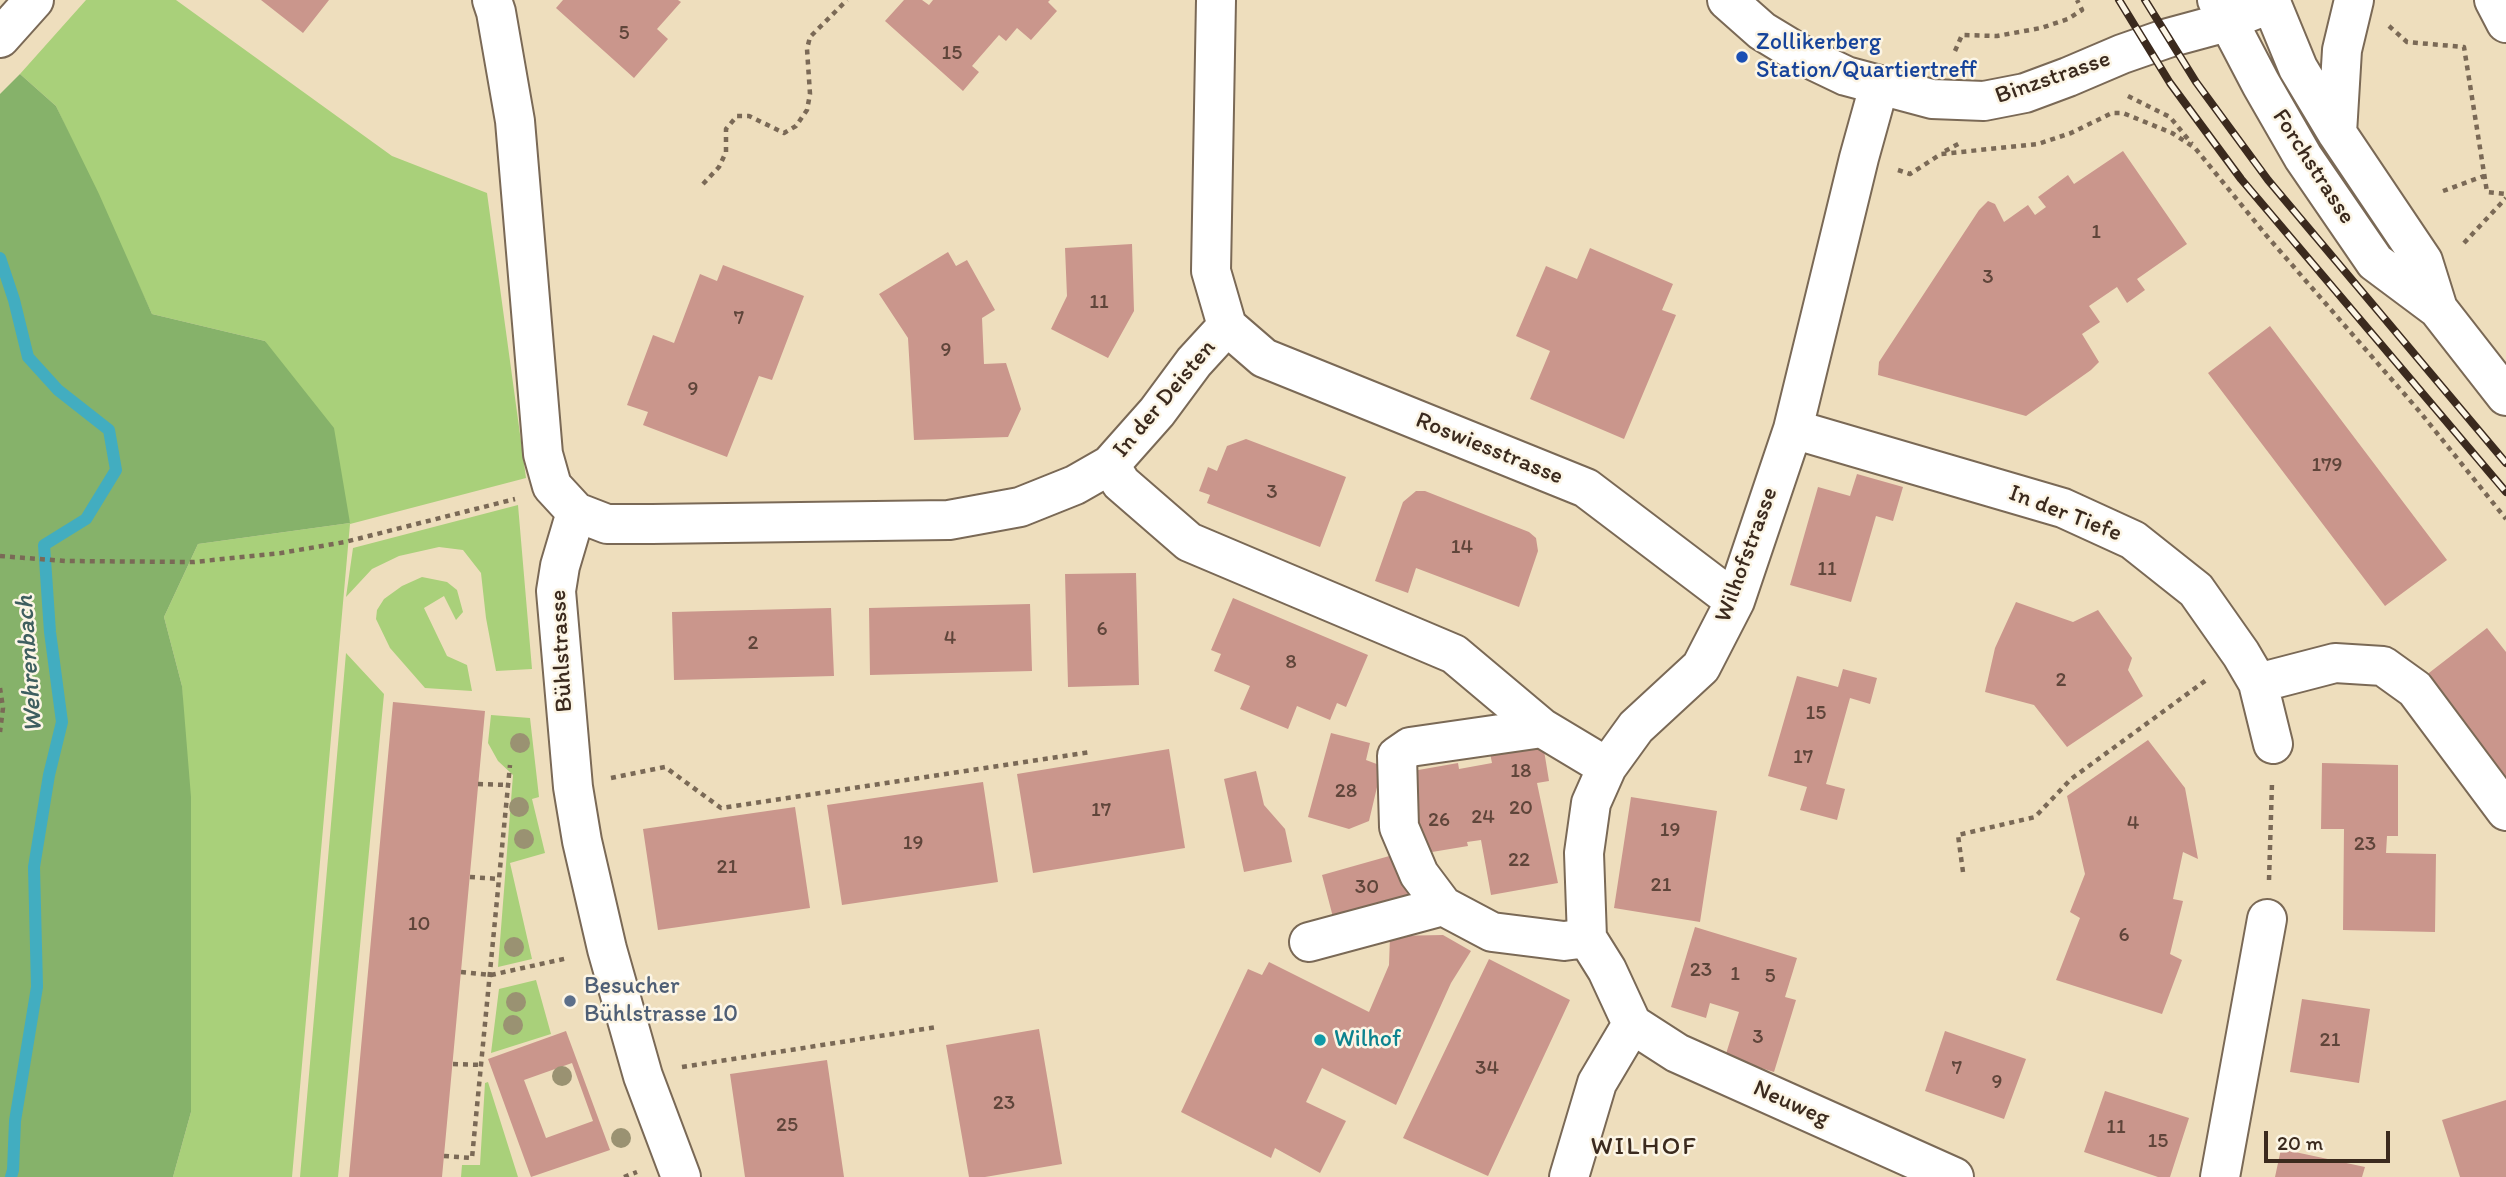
<!DOCTYPE html>
<meta charset="utf-8">
<style>
body{margin:0}
#map{position:relative;width:2506px;height:1177px;overflow:hidden;background:#eedebd;font-family:Itim,sans-serif}
canvas{display:block}
.scale{position:absolute;left:2264px;top:1131px;width:126px;height:32px;box-sizing:border-box;border:4px solid #3b2a1e;border-top:0;padding-left:9px;font-size:21px;line-height:24px;white-space:nowrap;color:#3b2a1e;-webkit-text-stroke:5px #fcf5e5;paint-order:stroke}
</style>
<div id="map">
<canvas width="2506" height="1177"></canvas>
<div class="scale">20 m</div>
</div>
<script>
const c = document.querySelector('canvas').getContext('2d');
c.lineJoin = 'round';
function fill(path, color) {
  c.fillStyle = color;
  c.fill(path, 'evenodd');
}
function shape(rows) {
  const path = new Path2D();
  for (const r of rows) {
    path.moveTo(r[0], r[1]);
    for (let i = 2; i < r.length; i += 2) path.lineTo(r[i], r[i + 1]);
  }
  return path;
}
function strokePath(path, color, width, dash) {
  c.strokeStyle = color;
  c.lineWidth = width;
  c.lineCap = dash ? 'butt' : 'round';
  c.setLineDash(dash || []);
  c.stroke(path);
}
function write(font, color, halo, rows, align = 'center') {
  c.font = font + ' Itim,sans-serif';
  c.lineWidth = 5;
  c.setLineDash([]);
  c.textBaseline = 'middle';
  c.strokeStyle = halo;
  c.fillStyle = color;
  for (const [text, x, y, turn = 0] of rows) {
    c.save();
    c.translate(x, y);
    c.rotate((+turn || 0) * Math.PI / 180);
    c.textAlign = isNaN(turn) ? turn : align;
    if (halo) c.strokeText(text, 0, 0);
    c.fillText(text, 0, 0);
    c.restore();
  }
}
const green = shape([
 [86,0,176,0,392,156,487,193,526,478,350,524,292,1177,173,1177,191,1112,182,686,164,617,198,544,350,523,265,341,152,314,56,106,20,74],
 [518,505,532,669,496,671,486,618,481,573,463,550,439,547,399,556,372,569,346,597,353,548],
 [422,577,447,582,457,590,463,612,456,620,444,596,424,608,447,656,467,665,472,691,425,688,390,648,376,619,377,610,384,599,402,586],
 [346,653,384,694,338,1177,300,1177],
 [491,715,530,718,539,797,532,799,545,853,510,863,532,959,498,967,513,775,498,761,488,743],
 [536,980,551,1034,491,1053,499,989],
 [488,1082,518,1177,461,1177,462,1165,480,1165,485,1083]
]);
const forest = shape([
 [20,74,56,106,99,194,152,314,265,341,334,428,350,523,198,544,164,617,182,686,191,797,191,1112,173,1177,0,1177,0,94]
]);
const stream = shape([
 [0,258,14,300,28,357,58,390,109,430,116,470,86,519,44,545,50,632,62,722,49,775,34,867,37,987,15,1121,13,1170,11,1177]
]);
const building = shape([
 [261,0,329,0,303,33],
 [563,0,678,0,681,2,657,29,668,39,634,78,556,8],
 [904,0,922,0,929,5,933,0,1050,0,1048,2,1057,11,1031,40,1017,28,1006,41,999,35,972,66,979,72,963,91,885,21],
 [2123,151,2187,244,2137,279,2145,290,2127,303,2117,287,2089,306,2100,322,2082,334,2099,362,2091,370,2026,416,1878,375,1879,362,1979,210,1988,201,1995,204,2004,222,2028,205,2035,215,2046,207,2038,197,2068,175,2074,184],
 [1132,244,1134,311,1108,358,1051,329,1067,296,1065,248],
 [1590,248,1673,284,1662,310,1676,315,1624,439,1530,399,1550,351,1516,336,1546,266,1577,279],
 [948,252,956,266,967,260,995,310,982,318,984,364,1006,363,1021,409,1008,437,914,440,908,338,879,294],
 [723,265,804,296,772,380,759,376,727,457,643,425,648,412,627,405,653,335,674,343,700,274,717,281],
 [2270,326,2447,560,2385,606,2208,373],
 [1246,439,1346,477,1320,547,1207,503,1210,495,1199,491,1208,467,1217,471,1227,446],
 [1857,474,1903,487,1893,521,1876,516,1851,602,1790,585,1818,487,1850,496],
 [1416,491,1425,491,1529,532,1536,538,1538,551,1519,607,1416,568,1408,593,1375,581,1403,502],
 [1136,573,1139,685,1068,687,1065,574],
 [1233,598,1368,655,1346,707,1337,703,1330,720,1297,706,1288,729,1240,709,1250,686,1214,671,1221,654,1211,650],
 [2016,602,2073,622,2098,610,2132,658,2128,670,2143,696,2067,747,2034,705,1985,692,1995,648],
 [1030,604,1032,671,870,675,869,608],
 [831,608,834,676,674,680,672,612],
 [2487,628,2506,652,2506,781,2425,676],
 [1843,669,1877,678,1870,704,1850,698,1826,784,1845,789,1837,820,1800,810,1807,787,1768,776,1797,676,1838,687],
 [393,702,485,711,442,1177,349,1177],
 [1331,733,1370,743,1366,760,1382,766,1369,821,1349,829,1308,817],
 [1542,738,1549,781,1537,783,1558,883,1491,895,1481,840,1467,842,1468,846,1420,854,1407,772,1458,763,1459,769,1492,763,1489,748],
 [2148,740,2185,788,2198,859,2183,852,2173,899,2183,901,2170,954,2182,960,2162,1014,2056,980,2080,918,2070,912,2085,874,2067,796],
 [1169,749,1185,848,1033,873,1017,774],
 [2322,763,2398,765,2398,836,2387,836,2386,853,2436,854,2435,932,2343,930,2344,829,2321,829],
 [1256,771,1264,805,1285,829,1292,862,1244,872,1224,779],
 [983,782,998,882,842,905,827,805],
 [1631,797,1717,811,1700,922,1614,908],
 [795,807,810,908,658,930,643,829],
 [1400,853,1413,900,1334,921,1322,875],
 [1695,927,1797,958,1785,997,1796,1000,1774,1072,1725,1057,1739,1012,1710,1003,1706,1018,1671,1007],
 [1443,935,1471,951,1451,983,1396,1105,1322,1068,1306,1102,1346,1121,1320,1173,1275,1148,1271,1158,1181,1112,1248,969,1262,975,1269,962,1369,1012,1389,965,1390,936],
 [1489,959,1570,1000,1488,1176,1403,1138],
 [2302,999,2370,1009,2359,1083,2290,1072],
 [1039,1029,1062,1164,985,1177,969,1177,946,1045],
 [566,1031,610,1150,531,1177,488,1059],
 [572,1063,593,1121,546,1138,524,1080],
 [1945,1031,2026,1059,2004,1119,1925,1091],
 [827,1060,844,1177,745,1177,730,1074],
 [2105,1091,2189,1118,2170,1177,2158,1177,2084,1152],
 [2506,1100,2506,1177,2460,1177,2442,1120],
 [2281,1149,2365,1167,2362,1177,2275,1177]
]);
const path = shape([
 [2389,26,2407,42,2464,47,2487,192,2506,194],
 [1955,51,1962,35,1997,36,2041,28,2068,19,2082,10,2077,0],
 [2128,96,2170,117,2192,144],
 [1945,151,1962,142],
 [1898,170,1910,174,1941,154,2038,144,2071,133,2112,113,2123,113,2172,133,2195,148,2266,235,2420,412,2506,519],
 [703,184,719,167,726,152,726,129,737,116,749,116,784,133,796,126,807,110,810,94,807,49,810,37,847,0],
 [2443,191,2484,176],
 [2464,243,2506,198],
 [0,556,66,561,194,562,281,553,345,542,515,499],
 [0,688,3,708,0,732],
 [611,778,665,767,721,808,1091,752],
 [478,784,509,785],
 [1963,872,1958,835,2035,817,2071,779,2209,678],
 [470,877,500,879],
 [2269,880,2272,783],
 [461,972,491,975,568,958],
 [453,1064,482,1065],
 [682,1067,937,1027],
 [444,1156,472,1158,510,765],
 [624,1177,637,1172]
]);
const minor = shape([
 [492,0,496,12,515,121,543,454,552,486,576,512,607,524,652,524,949,520,1020,507,1075,485,1110,465,1157,412,1194,362,1227,326],
 [1216,0,1211,271,1227,326],
 [2494,0,2506,23],
 [1227,326,1264,358,1586,488,1735,601],
 [1793,429,2063,508,2133,540,2196,590,2241,654,2258,683,2273,744],
 [1110,465,1121,483,1189,542,1454,654,1542,728,1607,767],
 [576,512,560,566,556,591,573,787,582,841,607,949,643,1076,681,1177],
 [2258,683,2335,663,2383,666,2415,689,2506,811],
 [1443,906,1419,874,1399,827,1397,756,1410,747,1542,728],
 [1309,942,1443,906,1492,932,1564,941,1587,938],
 [1632,1024,1607,970,1587,938,1584,853,1591,803,1607,767,1636,727,1701,667,1735,601,1793,429,1859,158,1879,86],
 [1632,1024,1677,1053,1954,1177],
 [1569,1177,1597,1083,1632,1024],
 [2220,1177,2267,919]
]);
const major = shape([
 [1727,0,1762,31,1800,54,1846,76,1932,99,1984,101,2025,93,2068,77,2122,54,2168,38,2216,25,2272,3],
 [2217,0,2261,84,2303,157,2375,262,2438,309,2506,396],
 [2270,0,2298,68,2337,133,2423,261,2438,309],
 [0,38,34,0],
 [2337,133,2342,50,2354,0]
]);
const rail = shape([
 [2119,0,2170,83,2241,179,2506,492],
 [2145,0,2196,82,2268,180,2506,463]
]);
const trees = [
 [520,743],
 [519,807],
 [524,839],
 [514,947],
 [516,1002],
 [513,1025],
 [562,1076],
 [621,1138]
];
const markers = [
 [1742,57,7,"#1a4fb4"],
 [570,1001,7,"#5c6f8a"],
 [1320,1040,7,"#0f9aa8"]
];
const numberNames = [
 ["5",624,34],
 ["15",952,54],
 ["1",2096,233],
 ["3",1988,278],
 ["11",1099,303],
 ["7",739,319],
 ["9",946,351],
 ["9",693,390],
 ["179",2327,466],
 ["3",1272,493],
 ["14",1462,548],
 ["11",1827,570],
 ["6",1102,630],
 ["4",950,639],
 ["2",753,644],
 ["8",1291,663],
 ["2",2061,681],
 ["15",1816,714],
 ["17",1803,758],
 ["18",1521,772],
 ["28",1346,792],
 ["20",1521,809],
 ["17",1101,811],
 ["24",1483,818],
 ["26",1439,821],
 ["4",2133,824],
 ["19",1670,831],
 ["19",913,844],
 ["23",2365,845],
 ["22",1519,861],
 ["21",727,868],
 ["21",1661,886],
 ["30",1367,888],
 ["10",419,925],
 ["6",2124,936],
 ["23",1701,971],
 ["1",1735,975],
 ["5",1770,977],
 ["3",1758,1038],
 ["21",2330,1041],
 ["34",1487,1069],
 ["7",1957,1069],
 ["9",1997,1083],
 ["23",1004,1104],
 ["25",787,1126],
 ["11",2116,1128],
 ["15",2158,1142]
];
const transitNames = [
 ["Zollikerberg",1756,43],
 ["Station/Quartiertreff",1756,71]
];
const streetNames = [
 ["Binzstrasse",2053,78,-19],
 ["Forchstrasse",2313,167,57],
 ["In der Deisten",1165,399,-50],
 ["Roswiesstrasse",1489,449,22],
 ["In der Tiefe",2065,514,21],
 ["Wilhofstrasse",1747,555,-70],
 ["Bühlstrasse",562,651,-93],
 ["Neuweg",1791,1104,24]
];
const serviceNames = [
 ["Besucher",584,987],
 ["Bühlstrasse 10",584,1015]
];
const cultureNames = [
 ["Wilhof",1334,1040]
];
const waterNames = [
 ["Wehrenbach",30,664,-94]
];
const neighbourhoodNames = [
 ["WILHOF",1644,1147]
];
fill(green, '#a9d07a');
fill(forest, '#86b26a');
strokePath(stream, '#42adc0', 12);
fill(building, '#ca968c');
strokePath(minor, '#7a6956', 42);
strokePath(major, '#7a6956', 42);
strokePath(path, '#7a6956', 4.5, [5, 5]);
strokePath(minor, '#fff', 38);
strokePath(major, '#fff', 38);
strokePath(rail, '#3b2a1e', 8);
strokePath(rail, '#fcf5e5', 5, [16]);
c.fillStyle = '#9a9272';
for (const [x, y] of trees) {
  c.beginPath();
  c.arc(x, y, 10, 0, 2 * Math.PI);
  c.fill();
}
for (const [x, y, r, color] of markers) {
  const dot = new Path2D();
  dot.arc(x, y, r, 0, 2 * Math.PI);
  c.fillStyle = color;
  c.fill(dot);
  strokePath(dot, '#fcf5e5', 2.5);
}
write('21px', '#5f453a', null, numberNames);
write('24px', '#164399', '#fcf5e5', transitNames, 'left');
write('24px', '#3b2a1e', '#fcf5e5', streetNames);
write('24px', '#4e5e75', '#fcf5e5', serviceNames, 'left');
write('24px', '#0d838f', '#fcf5e5', cultureNames, 'left');
write('italic 26px', '#3e5e5f', '#fcf5e5', waterNames);
c.letterSpacing = '2px';
write('26px', '#3b2a1e', '#fcf5e5', neighbourhoodNames);
c.letterSpacing = '0px';
</script>
